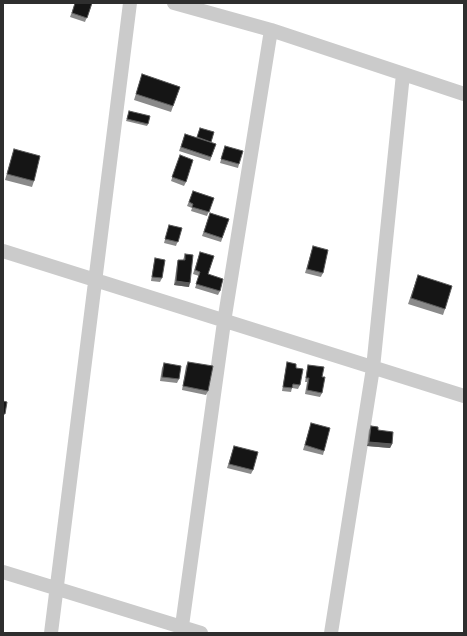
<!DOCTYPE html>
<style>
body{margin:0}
#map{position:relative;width:467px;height:636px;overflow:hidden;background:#fff;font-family:"Archivo Narrow",sans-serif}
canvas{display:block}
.frame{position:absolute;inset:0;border:4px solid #2e2e2e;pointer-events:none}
</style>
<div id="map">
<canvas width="467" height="636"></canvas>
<div class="frame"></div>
</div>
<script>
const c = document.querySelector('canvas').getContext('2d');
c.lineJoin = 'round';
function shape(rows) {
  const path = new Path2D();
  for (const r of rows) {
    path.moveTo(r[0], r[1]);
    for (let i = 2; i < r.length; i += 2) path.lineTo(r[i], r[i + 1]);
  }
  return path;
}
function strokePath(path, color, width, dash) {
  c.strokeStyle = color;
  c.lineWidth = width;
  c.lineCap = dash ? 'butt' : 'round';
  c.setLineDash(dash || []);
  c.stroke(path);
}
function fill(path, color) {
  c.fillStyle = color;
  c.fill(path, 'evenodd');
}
const street = shape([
 [174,3,271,30,464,94],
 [3,251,464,396],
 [3,572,201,633],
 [51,633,130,3],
 [181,633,224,322,271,30],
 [331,633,373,368,403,74]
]);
const wall = shape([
 [75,3,92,3,85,22,70,17],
 [142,74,180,87,171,112,134,100],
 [129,111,148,124,147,126,126,121],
 [200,128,214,132,211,143,216,144,210,161,179,151,185,134,197,138],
 [225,146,239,164,238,168,220,163],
 [14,149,34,181,32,187,5,180],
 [180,155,186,182,184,186,171,181],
 [193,191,214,198,207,216,191,211,192,208,187,206],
 [210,213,229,219,221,242,202,236],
 [169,225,182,228,176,246,164,243],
 [313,246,323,273,321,277,305,273],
 [200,252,208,274,220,291,218,295,195,288,199,276,193,274],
 [185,254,189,287,174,285,177,264,178,260,183,260],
 [155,258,162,278,160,282,151,281,154,262],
 [418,275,445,309,443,315,408,304],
 [188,362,208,391,206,395,182,390,186,366],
 [287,362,296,368,300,385,298,389,292,388,291,392,282,391,286,367],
 [164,363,179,379,177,383,160,381,162,368],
 [308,365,322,393,320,397,305,394,307,382,305,382,307,369],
 [311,423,324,451,323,455,303,450],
 [371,426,378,430,392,444,390,448,367,446,369,430],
 [234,446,253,470,251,474,227,468]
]);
const shadedWall = shape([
 [176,281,190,283,189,287,174,285],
 [369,442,392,444,390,448,367,446]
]);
const building = shape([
 [75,3,92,3,87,18,72,13,75,3],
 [142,74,180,87,173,106,136,94,142,74],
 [129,111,150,116,148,124,127,119,129,111],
 [200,128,214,132,211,142,197,137,200,128],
 [185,134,216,144,211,157,181,147,185,134],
 [225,146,243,151,239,164,221,159,225,146],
 [14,149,40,156,34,181,7,174,14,149],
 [180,155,193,160,186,182,172,177,180,155],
 [193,191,214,198,209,212,192,207,193,204,189,202,193,191],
 [210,213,229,219,222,238,204,232,210,213],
 [169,225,182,228,178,242,165,239,169,225],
 [313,246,328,250,323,273,307,269,313,246],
 [200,252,214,256,208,274,223,279,220,291,196,284,200,272,195,270,200,252],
 [185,254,193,255,190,283,176,281,178,260,185,260,185,254],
 [155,258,165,260,162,278,152,277,155,258],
 [418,275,452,286,445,309,411,298,418,275],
 [188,362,213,366,208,391,183,386,188,362],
 [287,362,296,364,296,368,303,369,300,385,293,384,292,388,283,387,287,362],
 [164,363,181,366,179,379,162,377,164,363],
 [308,365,324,367,322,377,325,377,322,393,307,390,309,378,306,378,308,365],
 [3,401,7,402,5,414,3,414,3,401],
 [311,423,330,428,324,451,305,445,311,423],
 [371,426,378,427,378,430,393,432,392,444,369,442,371,426],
 [234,446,258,452,253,470,229,464,234,446]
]);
strokePath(street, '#cbcbcb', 14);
fill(wall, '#8a8a8a');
fill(shadedWall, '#5b5b5b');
fill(building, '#151515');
strokePath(building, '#5b5b5b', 1);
</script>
